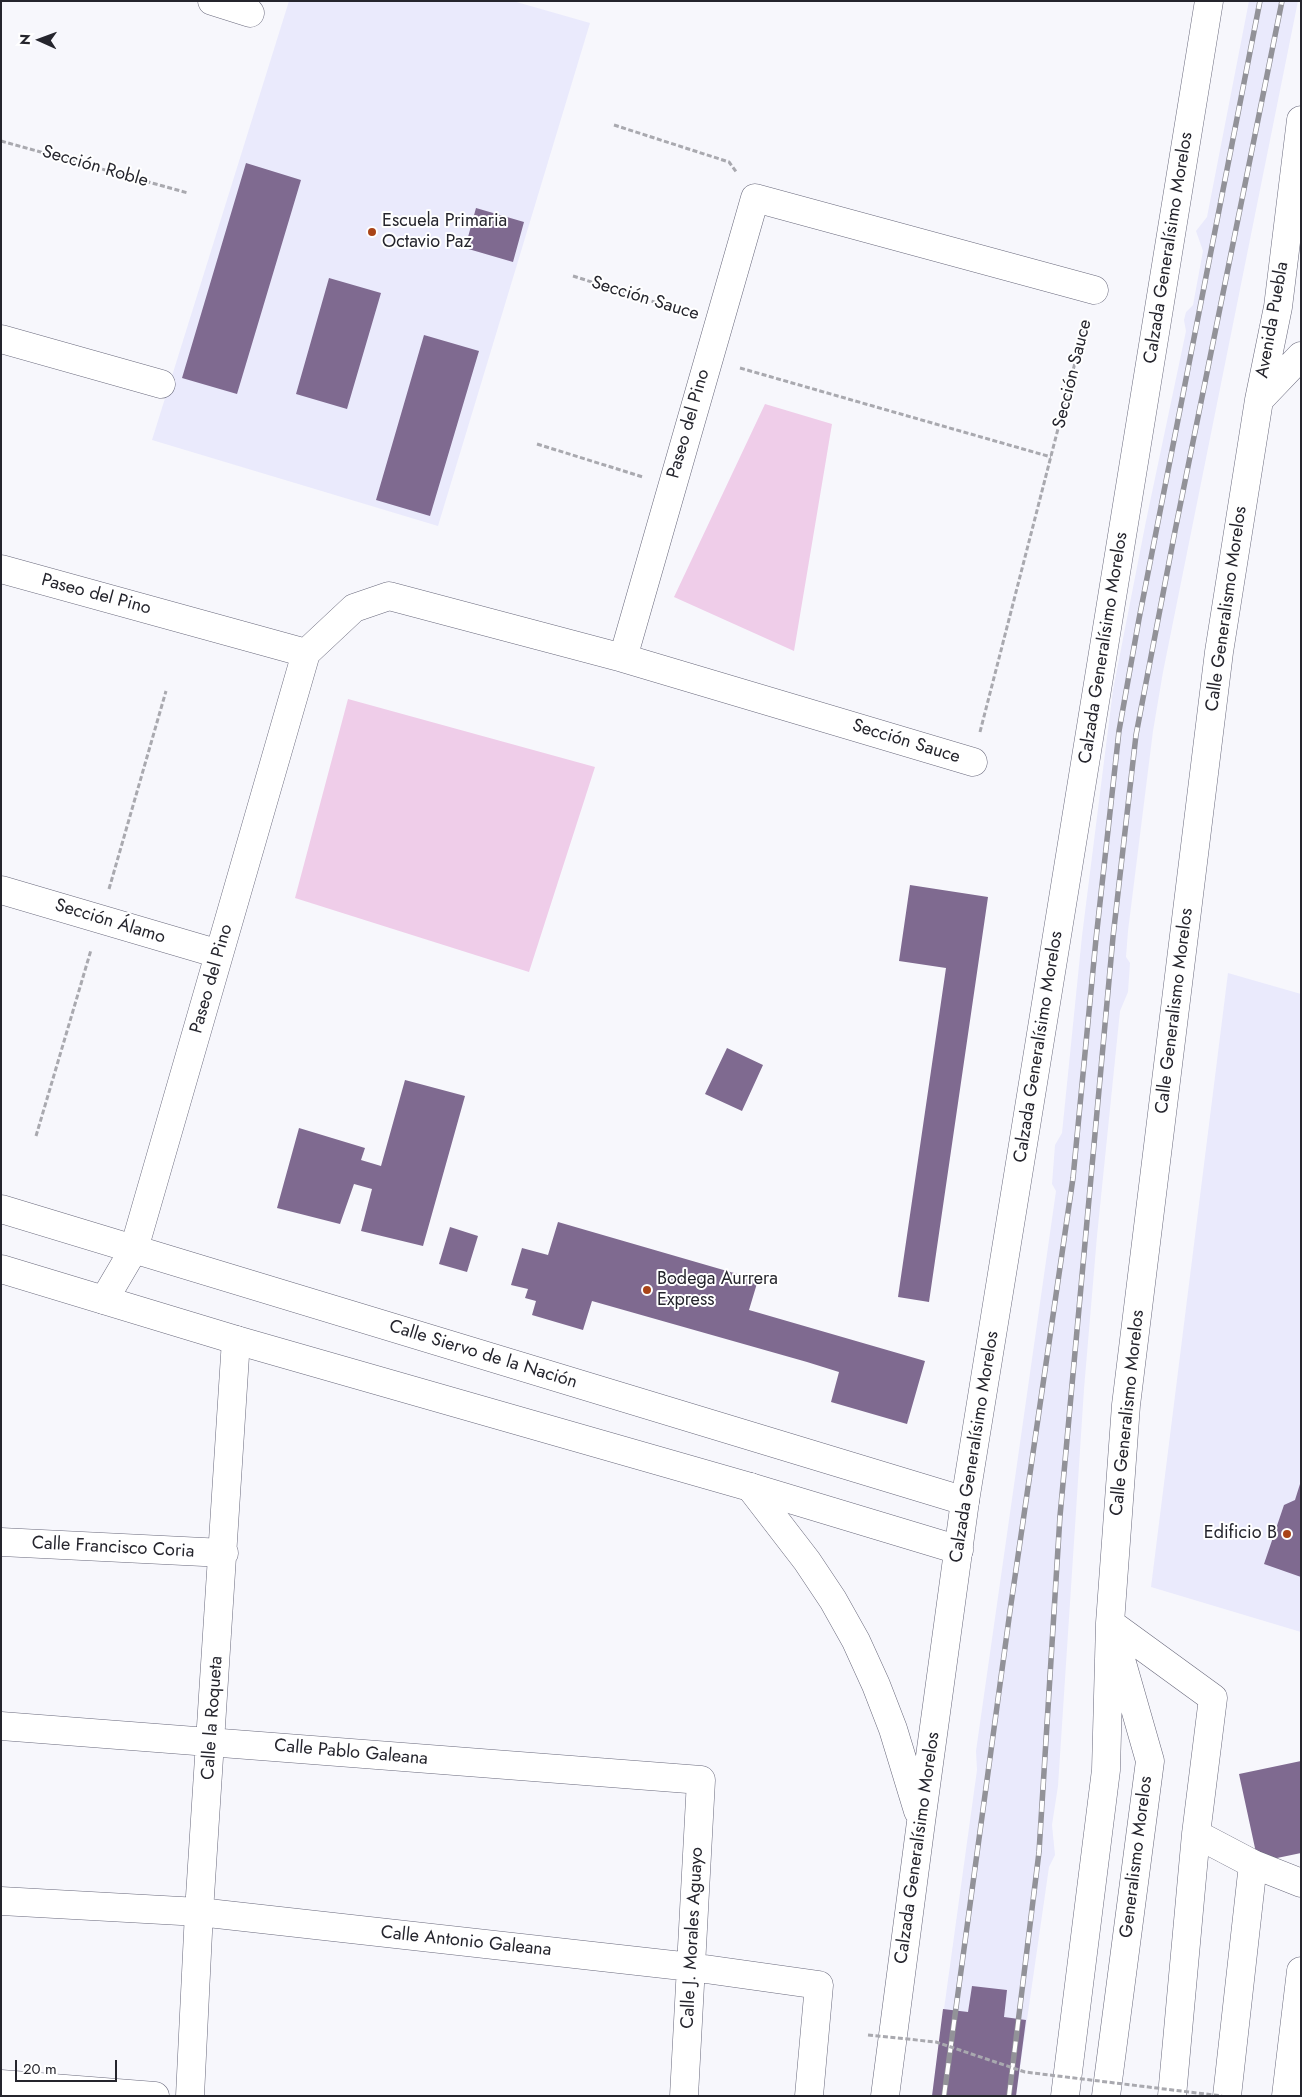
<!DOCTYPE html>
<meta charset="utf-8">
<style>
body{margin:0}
#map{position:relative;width:1302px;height:2097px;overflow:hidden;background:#f7f7fc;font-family:Jost,sans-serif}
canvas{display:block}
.frame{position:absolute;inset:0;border:2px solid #25252d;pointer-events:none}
.north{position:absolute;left:15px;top:15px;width:50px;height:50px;-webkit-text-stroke:4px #fff;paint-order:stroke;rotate:272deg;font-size:14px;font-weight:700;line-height:20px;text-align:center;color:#25252d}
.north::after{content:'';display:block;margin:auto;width:18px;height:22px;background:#25252d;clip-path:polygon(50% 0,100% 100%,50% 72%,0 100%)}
.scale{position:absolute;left:15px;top:2060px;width:102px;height:22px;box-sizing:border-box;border:2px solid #25252d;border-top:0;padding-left:6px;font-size:15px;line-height:18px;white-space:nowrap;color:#25252d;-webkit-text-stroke:4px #fff;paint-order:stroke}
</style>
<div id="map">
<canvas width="1302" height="2097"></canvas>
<div class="frame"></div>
<div class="north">N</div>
<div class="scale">20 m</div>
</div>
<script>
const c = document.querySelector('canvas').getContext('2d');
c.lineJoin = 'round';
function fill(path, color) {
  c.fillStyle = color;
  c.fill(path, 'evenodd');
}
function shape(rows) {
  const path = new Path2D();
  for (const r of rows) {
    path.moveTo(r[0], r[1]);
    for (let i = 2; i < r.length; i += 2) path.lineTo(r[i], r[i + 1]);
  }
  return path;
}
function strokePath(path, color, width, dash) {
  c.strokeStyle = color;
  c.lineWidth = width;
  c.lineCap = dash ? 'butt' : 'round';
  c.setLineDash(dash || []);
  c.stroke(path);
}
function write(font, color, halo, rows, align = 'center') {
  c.font = font + ' Jost,sans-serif';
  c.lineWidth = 4;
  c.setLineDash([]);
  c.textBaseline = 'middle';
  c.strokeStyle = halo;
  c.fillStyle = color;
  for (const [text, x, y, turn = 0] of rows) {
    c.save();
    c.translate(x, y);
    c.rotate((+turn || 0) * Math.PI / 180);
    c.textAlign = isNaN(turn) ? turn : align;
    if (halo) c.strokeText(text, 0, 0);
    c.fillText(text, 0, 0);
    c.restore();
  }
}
const built = shape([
 [289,1,513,1,590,23,438,526,152,440],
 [1249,1,1298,1,1163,672,1153,731,1128,931,1126,957,1130,963,1128,992,1120,1011,1097,1236,1084,1389,1058,1786,1052,1825,1055,1855,1049,1867,1016,2096,932,2096,977,1770,976,1751,1056,1191,1052,1184,1055,1145,1062,1133,1082,936,1113,690,1146,521,1186,331,1184,320,1186,312,1193,305,1203,251,1196,231,1207,217],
 [1228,973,1301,994,1301,1632,1151,1587]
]);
const green = shape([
 [765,404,832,424,794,651,674,597],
 [348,699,595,767,529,972,295,898]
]);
const building = shape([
 [246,163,301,180,237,394,182,378],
 [476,208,524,222,513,262,465,248],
 [329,278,381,293,347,409,296,394],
 [424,335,479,351,430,516,376,500],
 [910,885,988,897,929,1302,898,1297,946,968,899,961],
 [727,1048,763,1065,742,1111,705,1094],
 [405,1080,465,1096,423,1246,361,1231,372,1189,354,1184,340,1224,277,1208,299,1128,365,1148,361,1160,381,1166],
 [558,1222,758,1280,749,1310,925,1361,907,1424,831,1402,839,1372,807,1362,592,1301,583,1330,532,1315,536,1301,525,1298,528,1289,511,1285,522,1248,548,1255],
 [450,1227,478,1236,467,1272,439,1264],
 [1300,1484,1301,1484,1301,1577,1264,1564,1284,1505,1295,1500],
 [1301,1761,1301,1853,1258,1862,1239,1774],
 [972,1986,1007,1990,1004,2017,1026,2020,1016,2096,932,2096,943,2009,968,2012]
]);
const path = shape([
 [614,125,729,162,737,173],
 [1,141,188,193],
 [573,276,689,313],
 [740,368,1051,457],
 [537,444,643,477],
 [980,732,1086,320],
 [109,889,166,691],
 [36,1136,91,950]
]);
const minor = shape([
 [212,1,250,13],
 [1,339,161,384],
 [1260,399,1301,356],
 [1,569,306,653],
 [623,658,755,198,1094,290],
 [1,890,219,954],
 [104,1300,134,1249,306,653,354,608,389,596,623,658,973,762],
 [750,1487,807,1561,833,1600,856,1641,876,1685,893,1729,918,1811],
 [1,1542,224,1553],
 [1110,1623,1213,1698,1196,1834,1172,2096],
 [1,1726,701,1780,684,2096],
 [1196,1834,1253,1864,1301,1883],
 [1,1901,199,1912,691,1967,819,1985,809,2096],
 [1,2084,155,2096],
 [190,2096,199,1912,236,1340],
 [885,2096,921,1822,965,1501],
 [1065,2096,1106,1770,1110,1623,1126,1405,1219,652,1259,400,1278,307,1301,120],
 [1106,2096,1150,1761,1118,1649],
 [1227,2096,1253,1864],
 [1286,2096,1301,1971]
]);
const major = shape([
 [1,1209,965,1501,1209,1],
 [1,1269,236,1340,750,1487,959,1550]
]);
const rail = shape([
 [944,2096,1010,1611,1073,1178,1096,939,1119,731,1139,619,1260,1],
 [1009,2096,1039,1852,1060,1516,1113,937,1136,735,1175,531,1282,1]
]);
const pathBridge = shape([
 [868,2035,936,2042,1025,2072,1222,2096]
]);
const markers = [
 [372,232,5,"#a94418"],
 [647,1290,5,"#a94418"],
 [1287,1534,5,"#a94418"]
];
const streetNames = [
 ["Sección Roble",95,167,16],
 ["Calzada Generalísimo Morelos",1169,248,-81],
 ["Sección Sauce",645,299,17],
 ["Avenida Puebla",1273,320,-80],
 ["Sección Sauce",1073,374,-76],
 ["Paseo del Pino",689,424,-74],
 ["Paseo del Pino",96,595,15],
 ["Calle Generalismo Morelos",1227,609,-82],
 ["Calzada Generalísimo Morelos",1104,648,-81],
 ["Sección Sauce",906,742,17],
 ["Sección Álamo",110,922,17],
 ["Paseo del Pino",212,979,-74],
 ["Calle Generalismo Morelos",1175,1011,-83],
 ["Calzada Generalísimo Morelos",1039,1047,-81],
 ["Calle Siervo de la Nación",483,1355,17],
 ["Calle Generalismo Morelos",1128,1413,-84],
 ["Calzada Generalísimo Morelos",975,1447,-81],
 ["Calle Francisco Coria",113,1548,3],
 ["Calle la Roqueta",213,1718,-86],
 ["Calle Pablo Galeana",351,1753,5],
 ["Calzada Generalísimo Morelos",918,1848,-82],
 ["Generalismo Morelos",1137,1857,-83],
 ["Calle J. Morales Aguayo",693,1938,-87],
 ["Calle Antonio Galeana",466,1942,6]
];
const poiNames = [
 ["Escuela Primaria",382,222],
 ["Octavio Paz",382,243],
 ["Bodega Aurrera",657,1280],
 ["Express",657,1301],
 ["Edificio B",1277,1534,"right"]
];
fill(built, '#eaeafc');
fill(green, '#efcde9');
fill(building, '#7f6a90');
strokePath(minor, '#69697c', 29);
strokePath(major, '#69697c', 29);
strokePath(path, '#a9a9af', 3, [5, 2.5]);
strokePath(minor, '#fff', 28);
strokePath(major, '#fff', 28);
strokePath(rail, '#929298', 5.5);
strokePath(rail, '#fff', 4, [11]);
strokePath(pathBridge, '#a9a9af', 3, [5, 2.5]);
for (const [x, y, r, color] of markers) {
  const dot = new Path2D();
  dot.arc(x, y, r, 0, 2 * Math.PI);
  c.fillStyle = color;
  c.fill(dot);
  strokePath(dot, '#fff', 2);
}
write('18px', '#25252d', '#fff', streetNames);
write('18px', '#25252d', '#fff', poiNames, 'left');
</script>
